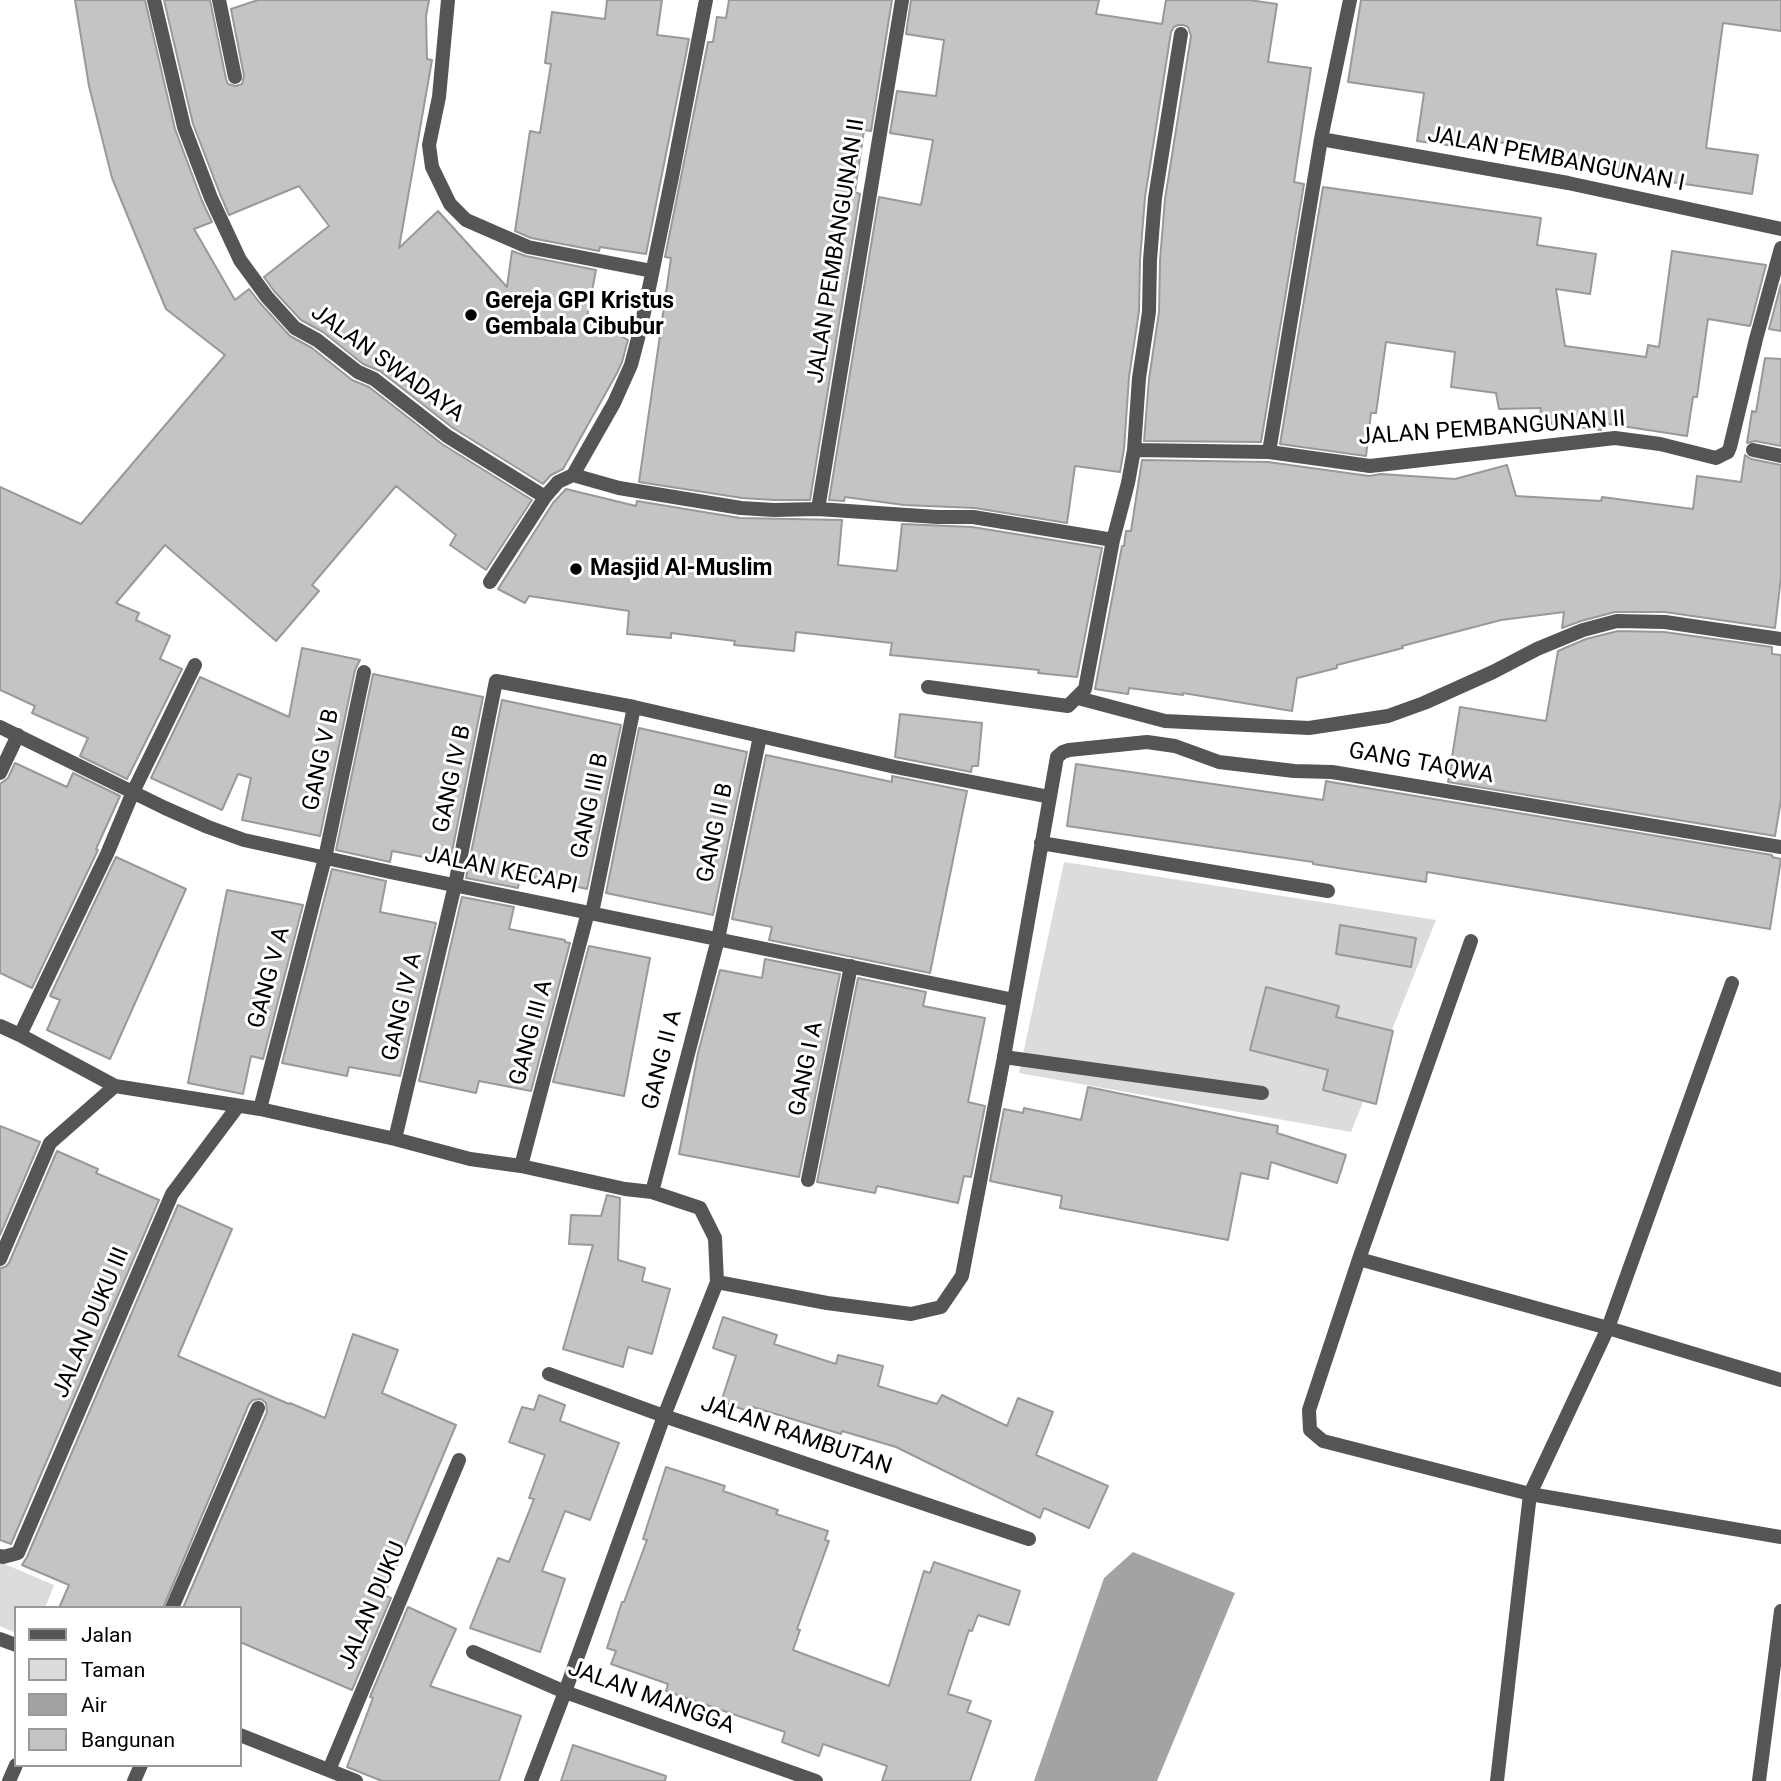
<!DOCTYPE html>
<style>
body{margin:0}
#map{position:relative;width:1781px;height:1781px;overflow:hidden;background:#fff;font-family:Roboto,sans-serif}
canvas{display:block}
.legend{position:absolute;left:14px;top:1606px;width:228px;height:161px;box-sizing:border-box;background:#fff;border:2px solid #999;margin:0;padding:9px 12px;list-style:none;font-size:21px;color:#000}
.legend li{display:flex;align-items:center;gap:14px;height:35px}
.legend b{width:35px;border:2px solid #999}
</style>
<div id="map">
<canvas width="1781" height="1781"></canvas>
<ul class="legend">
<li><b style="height:9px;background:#555"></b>Jalan</li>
<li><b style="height:19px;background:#dcdcdc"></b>Taman</li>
<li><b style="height:19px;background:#a3a3a3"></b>Air</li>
<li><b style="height:19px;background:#c4c4c4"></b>Bangunan</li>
</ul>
</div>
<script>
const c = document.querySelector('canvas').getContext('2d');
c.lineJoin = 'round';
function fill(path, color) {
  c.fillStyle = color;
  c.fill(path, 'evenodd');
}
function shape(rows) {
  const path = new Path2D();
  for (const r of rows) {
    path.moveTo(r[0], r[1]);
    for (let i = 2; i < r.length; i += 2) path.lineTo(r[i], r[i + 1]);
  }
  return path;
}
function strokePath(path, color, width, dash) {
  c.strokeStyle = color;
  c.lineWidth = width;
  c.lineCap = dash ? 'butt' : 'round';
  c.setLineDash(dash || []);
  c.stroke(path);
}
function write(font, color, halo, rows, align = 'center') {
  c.font = font + ' Roboto,sans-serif';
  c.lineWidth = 6;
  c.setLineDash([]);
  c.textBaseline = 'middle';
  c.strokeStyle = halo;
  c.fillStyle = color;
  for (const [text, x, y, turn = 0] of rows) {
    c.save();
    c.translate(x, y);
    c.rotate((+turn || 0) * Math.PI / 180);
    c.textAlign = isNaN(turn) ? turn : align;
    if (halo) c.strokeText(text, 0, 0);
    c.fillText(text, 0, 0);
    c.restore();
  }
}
const green = shape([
 [1064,862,1436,920,1351,1132,1019,1073],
 [0,1562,54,1585,45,1608,16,1608,16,1633,0,1626]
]);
const water = shape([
 [1133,1552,1235,1593,1157,1781,1034,1781,1104,1578]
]);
const building = shape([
 [75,0,145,0,175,129,202,201,212,222,194,229,235,300,249,289,260,303,290,336,312,348,352,380,369,387,442,444,532,500,486,570,450,545,456,535,396,486,312,585,319,591,276,641,165,545,116,603,139,613,136,620,170,636,160,659,182,669,127,779,80,756,88,738,32,713,35,706,0,690,0,487,81,524,225,355,166,309,112,178,89,86,75,0],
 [164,0,210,0,226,79,228,84,236,86,242,84,244,76,231,9,258,0,429,0,426,16,427,59,432,60,399,248,438,211,507,287,512,251,526,256,596,270,587,317,628,340,622,362,617,373,563,469,551,475,543,484,453,428,380,371,363,364,323,332,301,320,274,291,264,277,329,226,299,186,229,215,220,194,193,124,164,0],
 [607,0,662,0,657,35,689,39,646,254,600,247,599,251,531,238,515,231,530,131,540,133,551,64,545,63,552,12,605,19,607,0],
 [729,0,892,0,871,131,864,130,855,192,860,194,810,500,774,500,742,498,639,482,671,258,665,257,708,42,713,42,717,17,726,18,729,0],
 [911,0,1099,0,1096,14,1162,24,1166,0,1249,0,1277,4,1268,62,1311,68,1294,182,1304,184,1261,442,1144,441,1149,379,1159,312,1160,260,1165,199,1191,36,1188,27,1183,25,1178,25,1174,27,1171,32,1145,197,1140,260,1139,311,1129,377,1124,449,1120,472,1075,466,1067,523,975,508,904,505,845,497,844,501,829,500,879,197,921,205,933,140,890,133,897,91,936,96,944,40,906,34,911,0],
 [1361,0,1781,0,1781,31,1723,23,1706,148,1758,155,1752,194,1563,166,1565,152,1491,141,1490,151,1417,141,1424,93,1348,82,1361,0],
 [1323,187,1541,218,1537,245,1596,254,1590,294,1556,289,1565,346,1646,357,1648,345,1659,347,1672,251,1766,265,1750,326,1708,319,1697,397,1693,397,1687,436,1602,423,1601,430,1539,422,1541,408,1499,409,1496,393,1451,387,1455,352,1386,342,1376,413,1371,413,1366,456,1280,444,1323,187],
 [1781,284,1781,331,1769,329,1781,284],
 [1765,358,1781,359,1781,446,1755,441,1747,443,1752,411,1756,412,1765,358],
 [1745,455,1751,459,1781,465,1781,577,1775,628,1665,612,1615,612,1581,621,1562,628,1564,612,1501,620,1402,646,1403,648,1337,665,1337,668,1297,678,1292,711,1183,693,1183,695,1129,688,1128,694,1095,689,1122,546,1124,546,1126,531,1131,531,1142,460,1268,462,1369,476,1381,474,1455,479,1507,465,1516,496,1601,501,1602,497,1693,509,1697,476,1741,482,1745,455],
 [566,489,636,506,637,501,740,518,842,520,838,565,897,571,902,524,972,527,1102,548,1077,677,1038,673,1039,670,890,655,892,643,796,632,794,651,734,645,735,641,671,633,671,638,627,634,629,611,529,596,525,603,498,589,553,503,566,489],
 [1618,631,1664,632,1772,647,1772,654,1781,655,1781,800,1775,836,1448,782,1460,707,1546,721,1558,651,1586,639,1618,631],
 [302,648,360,660,355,670,320,836,242,820,251,778,238,774,222,810,151,778,200,677,289,717,302,648],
 [373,674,483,697,450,862,392,851,390,862,336,850,373,674],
 [502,700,621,725,587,889,529,876,528,878,520,876,518,888,466,878,502,700],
 [900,714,982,723,978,766,972,766,971,772,895,757,900,714],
 [639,728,747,752,713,915,606,893,639,728],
 [766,755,892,782,892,776,967,791,930,973,769,940,772,927,732,919,766,755],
 [15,763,67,787,73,773,120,796,96,849,98,850,32,988,0,973,0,784,8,778,15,763],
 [1076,764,1323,800,1326,781,1331,782,1772,855,1772,857,1781,859,1770,929,1427,872,1426,882,1313,864,1313,862,1067,826,1076,764],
 [116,857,186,889,110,1059,47,1030,60,1000,50,996,116,857],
 [332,869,386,881,380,912,436,923,400,1076,349,1067,347,1076,282,1063,332,869],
 [227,890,303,905,263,1059,251,1056,243,1094,188,1083,227,890],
 [462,897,514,907,509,929,565,940,565,942,570,943,531,1091,479,1081,476,1093,419,1081,462,897],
 [1340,925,1416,938,1411,967,1336,954,1340,925],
 [589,946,650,958,624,1096,553,1082,589,946],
 [765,959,840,974,799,1177,679,1154,698,1053,720,970,762,978,765,959],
 [858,978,926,992,923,1006,985,1018,968,1102,985,1106,971,1177,964,1176,958,1203,877,1186,875,1193,817,1182,858,978],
 [1266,987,1339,1006,1336,1017,1393,1031,1376,1104,1323,1090,1328,1070,1250,1050,1266,987],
 [1088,1087,1278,1126,1277,1133,1346,1155,1337,1183,1271,1162,1268,1179,1241,1173,1228,1240,1060,1208,1062,1196,990,1181,1004,1109,1023,1113,1024,1108,1081,1120,1088,1087],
 [0,1126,40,1142,0,1235,0,1126],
 [57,1151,98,1169,96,1173,159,1200,11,1544,0,1540,0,1268,5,1267,9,1263,57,1151],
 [607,1195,620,1198,618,1260,645,1268,642,1281,670,1289,652,1354,628,1347,623,1367,563,1349,593,1245,569,1244,571,1215,601,1216,607,1195],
 [178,1205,232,1229,178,1356,289,1404,290,1403,325,1418,353,1334,398,1350,382,1393,456,1425,384,1595,391,1598,352,1690,240,1642,240,1608,183,1608,267,1412,266,1403,261,1399,253,1400,249,1404,163,1608,59,1608,69,1585,22,1565,27,1557,178,1205],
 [723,1317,777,1335,774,1344,836,1364,838,1355,883,1366,878,1386,937,1404,942,1395,1007,1426,1018,1398,1053,1412,1036,1455,1108,1486,1089,1528,1044,1508,1040,1518,896,1447,842,1431,841,1434,753,1407,751,1412,721,1402,736,1356,713,1348,723,1317],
 [539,1395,565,1405,560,1421,619,1443,590,1520,565,1511,542,1571,565,1579,540,1652,470,1628,498,1558,509,1562,534,1499,529,1498,545,1455,509,1442,522,1407,534,1410,539,1395],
 [666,1467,725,1486,723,1491,778,1510,776,1514,828,1531,825,1540,829,1541,797,1629,800,1630,793,1650,889,1686,924,1571,930,1573,934,1562,1020,1591,1009,1625,978,1615,972,1631,969,1630,948,1694,971,1701,967,1712,991,1721,970,1781,882,1781,887,1766,823,1744,819,1756,782,1742,785,1732,666,1691,668,1684,611,1664,616,1651,607,1648,622,1602,624,1602,647,1540,643,1539,666,1467],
 [408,1607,456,1629,430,1686,521,1716,499,1781,382,1781,347,1767,373,1698,370,1697,408,1607],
 [573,1745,666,1776,665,1781,561,1781,573,1745]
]);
const service = shape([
 [1004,1057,1262,1093]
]);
const minor = shape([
 [154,0,184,127,211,198,240,260,267,297,295,328,317,340,358,372,374,379,447,436,545,497],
 [219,0,235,77],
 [448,0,439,97,429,145,432,167,450,204,466,220,528,247,652,271],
 [1321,139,1568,183,1781,229],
 [1134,450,1269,452,1370,466,1615,438,1660,444,1716,458,1728,452,1730,447,1756,339,1781,248],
 [1753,450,1781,456],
 [1269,452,1321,139,1350,0],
 [573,475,619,488,741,508,774,510,818,509,937,517,973,517,1113,540],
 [573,475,614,403,631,365,641,327,672,177,706,0],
 [818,509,902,0],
 [490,582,545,497,558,482,573,475],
 [195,665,133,792,107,854,20,1035,115,1086,260,1109,395,1139,470,1159,521,1166,625,1189,652,1192,700,1208,715,1238,717,1282],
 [928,687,1068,706,1085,689,1113,540,1128,483,1134,450,1139,378,1149,312,1150,260,1155,198,1181,34],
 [1078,698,1165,721,1309,728,1388,716,1424,703,1493,672,1537,649,1583,630,1617,621,1665,622,1781,639],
 [0,727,165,808,208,827,244,840,390,872,1014,1000],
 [0,773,18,735],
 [1041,843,1328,891],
 [592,913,634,707],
 [1471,941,1359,1259,1309,1410,1310,1430,1323,1441,1530,1494,1781,1537],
 [0,1026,20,1035],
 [260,1109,325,858,364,672],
 [395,1139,455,885,496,681,634,707,895,767,1050,797],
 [521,1166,588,912],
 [808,1180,851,966],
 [652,1192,718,939,760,736],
 [0,1259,50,1143,115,1086],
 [1359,1259,1608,1328,1781,1380],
 [549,1374,664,1416,1029,1539],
 [0,1556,3,1557,18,1553,172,1194,238,1106],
 [172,1608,258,1408],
 [0,1639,16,1645],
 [473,1652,565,1692,816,1781],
 [240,1735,356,1781],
 [329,1770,459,1460],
 [9,1781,16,1765],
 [134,1781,141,1765],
 [531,1781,565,1692,664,1416,717,1282,827,1303,911,1314,941,1307,962,1276,1004,1057,1057,757,1063,752,1069,750,1147,742,1175,746,1219,762,1294,771,1332,772,1781,847],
 [1497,1781,1530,1494,1608,1328,1732,983],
 [1759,1781,1781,1611]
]);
const markers = [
 [471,315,7,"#000"],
 [576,569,7,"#000"]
];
const streetNames = [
 ["JALAN PEMBANGUNAN I",1556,160,11],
 ["JALAN PEMBANGUNAN II",837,251,-81],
 ["JALAN SWADAYA",387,364,36],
 ["JALAN PEMBANGUNAN II",1492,429,-4],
 ["GANG V B",322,760,-78],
 ["GANG TAQWA",1421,764,10],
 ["GANG IV B",453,779,-78],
 ["GANG III B",591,806,-78],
 ["GANG II B",716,833,-78],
 ["JALAN KECAPI",501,871,12],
 ["GANG V A",270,978,-75],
 ["GANG IV A",403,1007,-77],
 ["GANG III A",532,1033,-75],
 ["GANG II A",663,1060,-76],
 ["GANG I A",807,1069,-79],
 ["JALAN DUKU III",92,1323,-67],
 ["JALAN RAMBUTAN",796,1436,19],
 ["JALAN DUKU",373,1606,-67],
 ["JALAN MANGGA",651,1698,20]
];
const poiNames = [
 ["Gereja GPI Kristus",485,302],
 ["Gembala Cibubur",485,328],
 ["Masjid Al-Muslim",590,569]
];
fill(green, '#dcdcdc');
fill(water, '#a3a3a3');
fill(building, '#c4c4c4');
strokePath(building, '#999', 2);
strokePath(service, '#555', 14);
strokePath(minor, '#555', 14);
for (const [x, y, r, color] of markers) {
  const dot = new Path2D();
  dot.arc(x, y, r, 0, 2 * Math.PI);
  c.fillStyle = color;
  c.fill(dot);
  strokePath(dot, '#fff', 2.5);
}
write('23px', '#000', '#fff', streetNames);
write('bold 23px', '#000', '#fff', poiNames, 'left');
</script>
